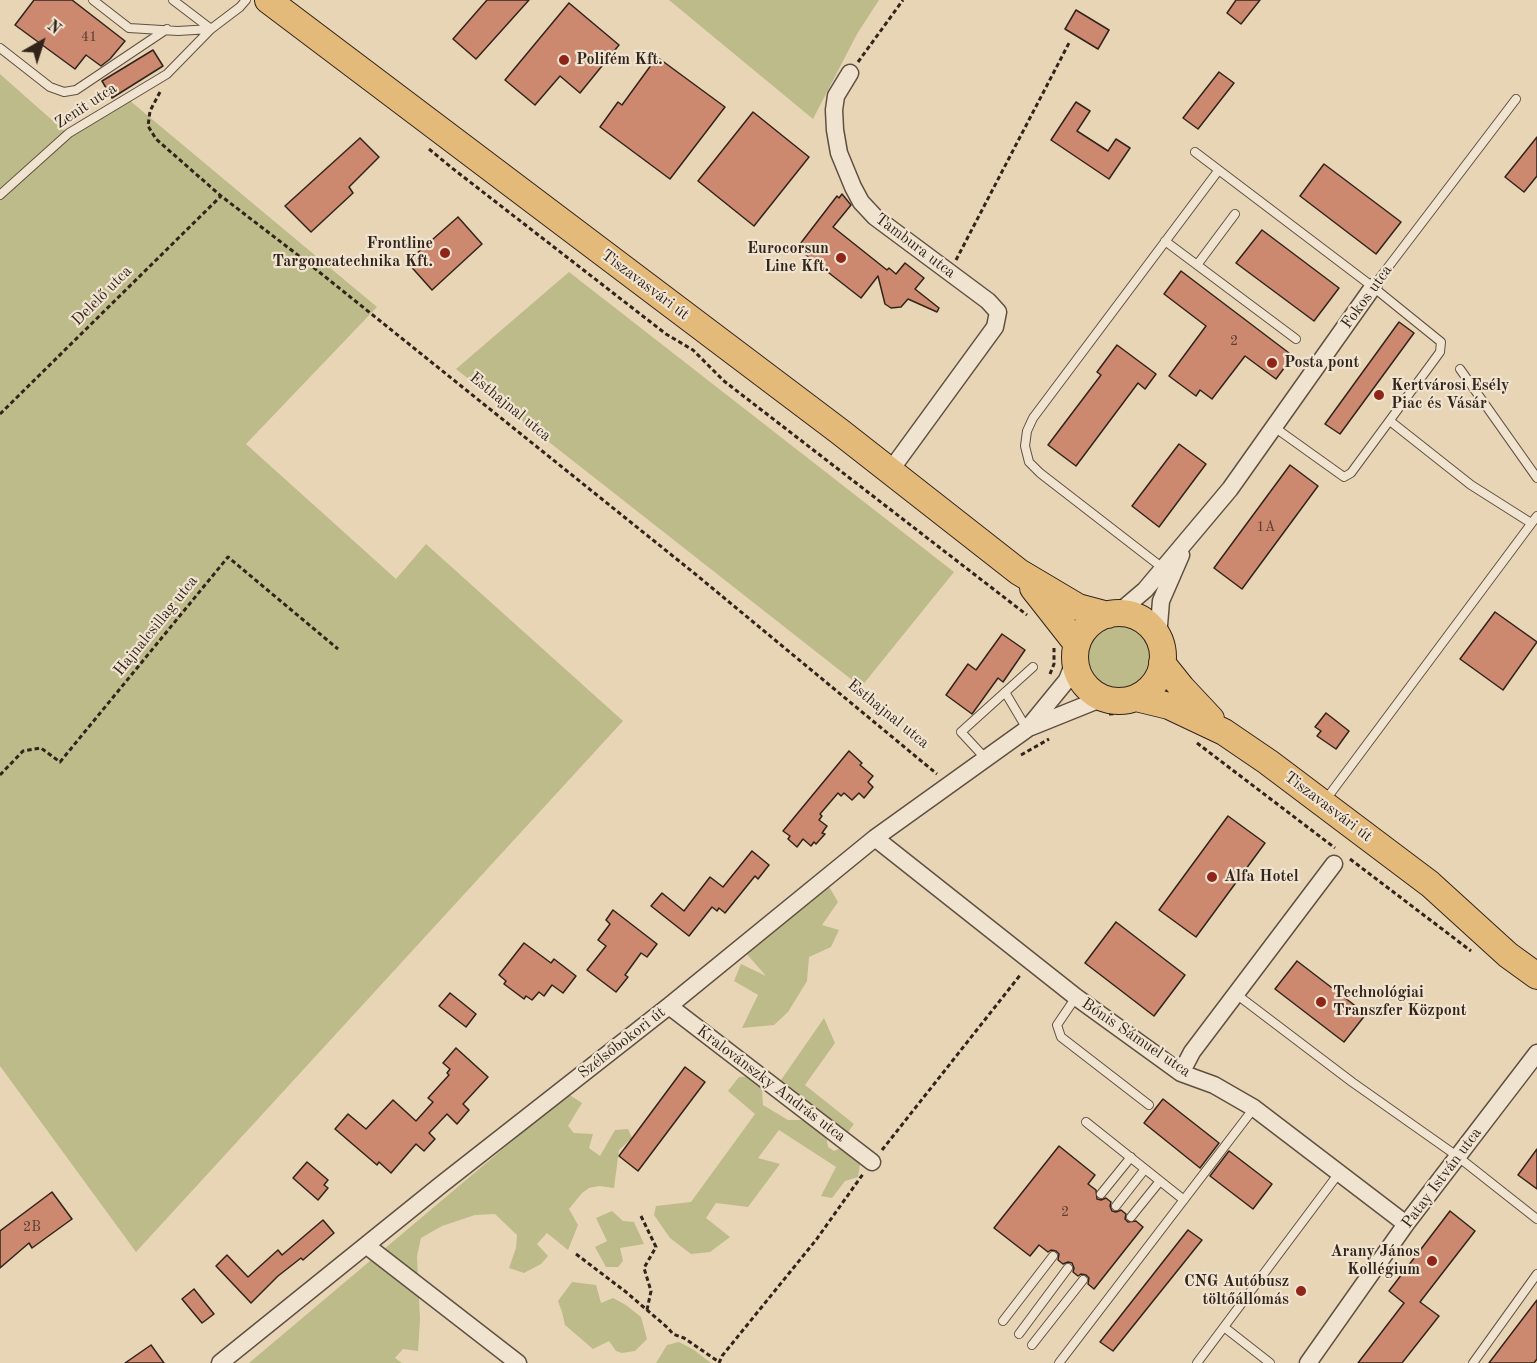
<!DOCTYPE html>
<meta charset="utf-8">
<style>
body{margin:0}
#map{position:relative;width:1537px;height:1363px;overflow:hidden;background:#e8d5b6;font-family:"Old Standard TT",serif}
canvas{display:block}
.north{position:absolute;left:12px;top:12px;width:60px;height:60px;-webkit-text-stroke:4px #f0e4d0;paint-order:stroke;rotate:39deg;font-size:16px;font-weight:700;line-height:24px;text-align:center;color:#33241b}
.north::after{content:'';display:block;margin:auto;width:21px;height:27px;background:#33241b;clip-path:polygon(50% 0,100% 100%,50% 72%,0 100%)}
</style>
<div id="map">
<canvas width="1537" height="1363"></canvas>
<div class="north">N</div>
</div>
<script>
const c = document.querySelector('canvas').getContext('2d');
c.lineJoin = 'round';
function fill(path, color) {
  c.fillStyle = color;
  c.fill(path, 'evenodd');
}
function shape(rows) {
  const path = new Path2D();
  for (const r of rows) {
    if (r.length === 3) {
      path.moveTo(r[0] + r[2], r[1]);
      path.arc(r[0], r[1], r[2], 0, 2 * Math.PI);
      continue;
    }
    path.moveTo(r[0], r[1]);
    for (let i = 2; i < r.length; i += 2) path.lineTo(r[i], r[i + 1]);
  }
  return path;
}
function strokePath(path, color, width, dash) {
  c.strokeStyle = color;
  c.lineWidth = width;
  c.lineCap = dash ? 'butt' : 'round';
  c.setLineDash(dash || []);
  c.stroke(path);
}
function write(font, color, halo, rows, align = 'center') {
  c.font = font + ' "Old Standard TT",serif';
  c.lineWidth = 4.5;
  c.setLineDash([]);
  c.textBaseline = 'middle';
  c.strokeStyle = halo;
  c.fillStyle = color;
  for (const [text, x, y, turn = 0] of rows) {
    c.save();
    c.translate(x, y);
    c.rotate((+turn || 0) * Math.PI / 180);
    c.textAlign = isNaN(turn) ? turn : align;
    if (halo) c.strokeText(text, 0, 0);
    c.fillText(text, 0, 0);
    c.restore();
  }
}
const green = shape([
 [669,0,879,0,857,34,813,119],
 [0,74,70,136,129,100,377,307,246,444,396,579,426,544,623,721,136,1252,0,1066],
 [569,272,954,572,861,687,456,369],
 [1119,657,35],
 [828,885,838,902,822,925,839,930,831,947,809,957,807,981,788,1012,774,1025,742,1028,758,995,734,981,741,964,766,976,745,952],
 [824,1018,835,1043,805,1085,854,1124,846,1135,779,1083],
 [761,1076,763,1105,788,1120,811,1120,825,1130,828,1147,834,1151,850,1144,862,1153,858,1177,845,1181,832,1198,821,1196,836,1167,779,1130,758,1158,780,1164,748,1207,716,1203,706,1218,730,1237,710,1252,691,1254,670,1238,654,1215,656,1206,691,1202,755,1114,728,1091,739,1077],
 [568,1094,582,1103,568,1126,574,1133,593,1134,589,1148,600,1156,615,1130,628,1129,632,1138,619,1150,614,1188,599,1186,589,1188,582,1193,569,1209,578,1225,568,1250,547,1233,537,1244,548,1256,541,1264,524,1273,509,1268,516,1248,517,1235,495,1214,475,1215,442,1226,421,1238,417,1256,420,1320,418,1351,403,1349,395,1358,402,1363,249,1363],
 [612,1211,623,1221,634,1222,644,1244,620,1248,623,1261,618,1267,606,1267,595,1247,607,1241,596,1218],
 [572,1282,596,1285,601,1303,613,1298,626,1305,641,1317,647,1339,635,1351,622,1353,616,1351,609,1341,593,1349,565,1325,562,1312,558,1301],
 [679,1342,694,1350,711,1363,656,1363,667,1345]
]);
const building = shape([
 [34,0,72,0,125,41,110,59,101,66,86,55,75,69,15,25,34,0],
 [487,0,529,0,476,59,453,39,487,0],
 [1236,0,1260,0,1241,24,1227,13,1236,0],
 [569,3,619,45,580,93,560,76,535,105,505,80,569,3],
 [1076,10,1109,30,1098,49,1065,29,1076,10],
 [153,50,163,66,112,98,102,81,153,50],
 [657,57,725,107,670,179,600,127,618,102,622,105,657,57],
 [1219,72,1234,83,1198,129,1183,118,1219,72],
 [1076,102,1090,111,1077,131,1108,151,1116,139,1130,148,1109,179,1051,140,1076,102],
 [753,112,809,157,754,226,698,181,753,112],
 [1537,137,1537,176,1524,192,1505,177,1537,137],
 [360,138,379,157,349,187,353,193,311,232,285,206,360,138],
 [1324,164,1401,222,1376,254,1300,196,1324,164],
 [842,194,851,205,833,227,887,270,889,268,896,274,905,263,924,278,915,289,939,308,937,312,908,299,901,307,891,308,885,304,878,276,861,298,797,248,837,196,839,198,842,194],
 [458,217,482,244,432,290,407,262,458,217],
 [1262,230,1339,288,1314,321,1236,263,1262,230],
 [1181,271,1293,356,1276,379,1245,356,1212,399,1200,390,1196,396,1169,376,1206,326,1164,294,1181,271],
 [1399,322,1414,333,1340,434,1325,424,1399,322],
 [1117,345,1156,374,1145,389,1138,383,1076,466,1048,445,1101,375,1097,372,1117,345],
 [1179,444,1206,464,1159,527,1132,506,1179,444],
 [1290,465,1318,486,1242,589,1214,568,1290,465],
 [1495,612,1537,642,1503,690,1460,659,1495,612],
 [1002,634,1025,650,1003,682,998,678,972,714,946,695,968,664,976,670,1002,634],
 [1326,713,1349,731,1336,749,1317,736,1321,731,1315,727,1326,713],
 [849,751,862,763,860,765,873,776,868,782,873,787,864,798,859,793,852,800,844,793,841,796,838,793,820,814,822,816,819,820,827,826,822,833,825,834,816,844,814,842,811,846,803,839,797,847,788,839,790,836,783,831,849,751],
 [1228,816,1265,843,1196,937,1159,910,1228,816],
 [752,851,769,865,758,879,755,876,725,913,719,908,717,911,712,907,689,936,651,906,662,893,684,911,710,877,723,887,752,851],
 [613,910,657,944,647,957,641,953,625,975,628,977,616,992,587,970,606,946,598,940,610,924,606,920,613,910],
 [1116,922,1185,975,1154,1016,1085,963,1116,922],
 [524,943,551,963,554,959,576,976,563,993,552,985,544,996,539,992,532,1000,526,996,524,999,504,984,506,981,499,975,524,943],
 [1297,961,1366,1014,1344,1042,1275,989,1297,961],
 [450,993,476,1014,466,1027,439,1006,450,993],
 [456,1048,488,1077,463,1104,469,1110,457,1124,447,1114,429,1133,435,1139,424,1151,416,1144,391,1173,379,1162,377,1165,335,1129,348,1114,366,1129,393,1100,416,1121,433,1102,428,1098,449,1075,447,1073,450,1069,443,1063,456,1048],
 [685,1067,705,1082,638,1171,619,1156,685,1067],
 [1163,1099,1219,1143,1200,1168,1144,1123,1163,1099],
 [1059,1146,1095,1175,1088,1184,1096,1190,1097,1199,1101,1200,1106,1198,1111,1202,1110,1206,1112,1211,1116,1212,1121,1210,1126,1214,1125,1219,1128,1222,1136,1221,1143,1227,1094,1289,1088,1284,1089,1278,1086,1275,1081,1274,1078,1276,1073,1272,1074,1268,1072,1263,1068,1262,1063,1264,1058,1260,1059,1254,1056,1251,1051,1250,1048,1252,1039,1245,1030,1256,994,1228,1059,1146],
 [1537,1149,1537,1189,1518,1175,1537,1149],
 [1229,1151,1272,1184,1253,1209,1210,1176,1229,1151],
 [307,1162,328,1180,324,1185,328,1188,318,1200,293,1178,307,1162],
 [52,1192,72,1219,32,1248,29,1243,0,1268,0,1231,52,1192],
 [1450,1211,1475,1231,1420,1302,1439,1316,1402,1363,1358,1363,1404,1303,1389,1291,1450,1211],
 [323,1220,334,1233,303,1260,301,1258,278,1276,251,1303,216,1266,227,1255,248,1277,278,1250,282,1255,323,1220],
 [1188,1230,1202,1240,1113,1351,1100,1342,1188,1230],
 [194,1289,214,1314,202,1323,182,1299,194,1289],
 [1537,1300,1537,1359,1534,1363,1489,1363,1537,1300],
 [151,1345,164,1363,125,1363,151,1345]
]);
const path = shape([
 [858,62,903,0],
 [160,92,150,111,148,126,156,139,221,196,303,259,694,573,937,774],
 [429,149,452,168,666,334,693,350,724,381,1027,615],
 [956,260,1069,43],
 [0,414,221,196],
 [1050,674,1054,664,1054,648],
 [1109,714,1123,713],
 [1197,743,1335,848],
 [1021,755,1049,739],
 [0,775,23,751,41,748,60,762,228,557,338,649],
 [1350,859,1471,951],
 [882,1150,1021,974],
 [641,1216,656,1247,644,1268,651,1291,647,1310],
 [576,1254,626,1292,668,1328,673,1334,684,1338,719,1362],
 [719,1363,722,1356,816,1240,863,1174]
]);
const service = shape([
 [93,0,129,28,178,31,211,29,240,7,246,0],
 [0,48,50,87,64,92,76,90,167,29],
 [1195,152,1373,287,1441,342,1440,352,1351,473,1344,477,1274,427],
 [0,195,69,133,167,74,211,29,173,0],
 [1165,241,1296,339],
 [1197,265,1235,214],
 [1373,287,1516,99],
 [1460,369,1537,478],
 [1390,421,1471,485,1531,523],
 [1164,569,1040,473,1029,462,1025,446,1027,431,1033,418,1218,171],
 [1005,692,1027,729],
 [986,759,961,732,1033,667],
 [1324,802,1537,516],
 [1236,994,1352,1082,1457,1156,1537,1219],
 [1076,997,1057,1025,1061,1037,1149,1105],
 [1086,1122,1184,1200],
 [1101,1194,1131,1157],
 [1116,1206,1145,1169],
 [1131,1217,1160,1181],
 [1003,1321,1053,1256],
 [1224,1327,1270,1363],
 [1019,1334,1068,1268],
 [1032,1345,1083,1280],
 [1059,1363,1254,1108],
 [1197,1363,1339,1173],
 [1473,1363,1537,1274]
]);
const minor = shape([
 [850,73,836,96,834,110,835,130,839,153,853,187,861,202,875,217,988,301,998,312,995,327,890,471],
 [1118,613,1145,590,1230,489,1373,287],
 [1158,637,1161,601,1181,555],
 [1031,727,1103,698],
 [875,838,1076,997,1181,1073,1214,1085,1254,1108,1406,1224],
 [669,1006,872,1162],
 [1181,1073,1192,1052,1334,864],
 [367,1246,518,1363],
 [220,1363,442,1184,669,1006,875,838,1027,729,1067,680,1075,660],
 [1308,1363,1406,1224,1537,1053]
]);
const primary = shape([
 [268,0,839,431,1019,572,1078,607,1108,615],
 [1033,588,1077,644],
 [1119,657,44],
 [1162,663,1182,688,1211,719],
 [1136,698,1169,706,1224,732,1268,762,1430,884,1508,955,1537,976]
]);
const markers = [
 [564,60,6,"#8f2418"],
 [445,253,6,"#8f2418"],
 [841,258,6,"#8f2418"],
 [1272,363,6,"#8f2418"],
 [1379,395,6,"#8f2418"],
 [1212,877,6,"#8f2418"],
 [1321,1002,6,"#8f2418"],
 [1432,1261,6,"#8f2418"],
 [1301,1291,6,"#8f2418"]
];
const numberNames = [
 ["41",89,37],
 ["2",1234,341],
 ["1A",1266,527],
 ["2",1065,1212],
 ["2B",32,1227]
];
const poiNames = [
 ["Polifém Kft.",576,60],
 ["Frontline",433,244,"right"],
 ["Targoncatechnika Kft.",433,262,"right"],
 ["Eurocorsun",829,249,"right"],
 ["Line Kft.",829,267,"right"],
 ["Posta pont",1284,363],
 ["Kertvárosi Esély",1391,386],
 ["Piac és Vásár",1391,404],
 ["Alfa Hotel",1224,877],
 ["Technológiai",1333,993],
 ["Transzfer Központ",1333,1011],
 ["Arany János",1420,1252,"right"],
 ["Kollégium",1420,1270,"right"],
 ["CNG Autóbusz",1289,1282,"right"],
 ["töltőállomás",1289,1300,"right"]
];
const streetNames = [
 ["Zenit utca",86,106,-33],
 ["Tambura utca",915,246,37],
 ["Tiszavasvári út",645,285,37],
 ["Delelő utca",102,296,-45],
 ["Fokos utca",1367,297,-54],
 ["Esthajnal utca",510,407,39],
 ["Hajnalcsillag utca",156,626,-51],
 ["Esthajnal utca",888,714,39],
 ["Tiszavasvári út",1328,807,37],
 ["Bónis Sámuel utca",1136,1038,34],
 ["Szélsőbokori út",622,1043,-38],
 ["Kralovánszky András utca",771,1084,37],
 ["Patay István utca",1442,1178,-53]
];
fill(green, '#bdbb89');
fill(building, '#cc8970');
strokePath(building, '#33241b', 1.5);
strokePath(service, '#605042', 10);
strokePath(minor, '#605042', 19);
strokePath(primary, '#33241b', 28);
strokePath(path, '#33241b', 3, [4.5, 3]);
strokePath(service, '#f0e4d0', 8);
strokePath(minor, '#f0e4d0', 16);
strokePath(primary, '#e4ba7b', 26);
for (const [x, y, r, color] of markers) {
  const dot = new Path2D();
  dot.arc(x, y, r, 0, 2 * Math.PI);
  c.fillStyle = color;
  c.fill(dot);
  strokePath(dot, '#f0e4d0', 2);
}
write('14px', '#593d30', null, numberNames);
write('bold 16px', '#33241b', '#f0e4d0', poiNames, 'left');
write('16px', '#33241b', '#f0e4d0', streetNames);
</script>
